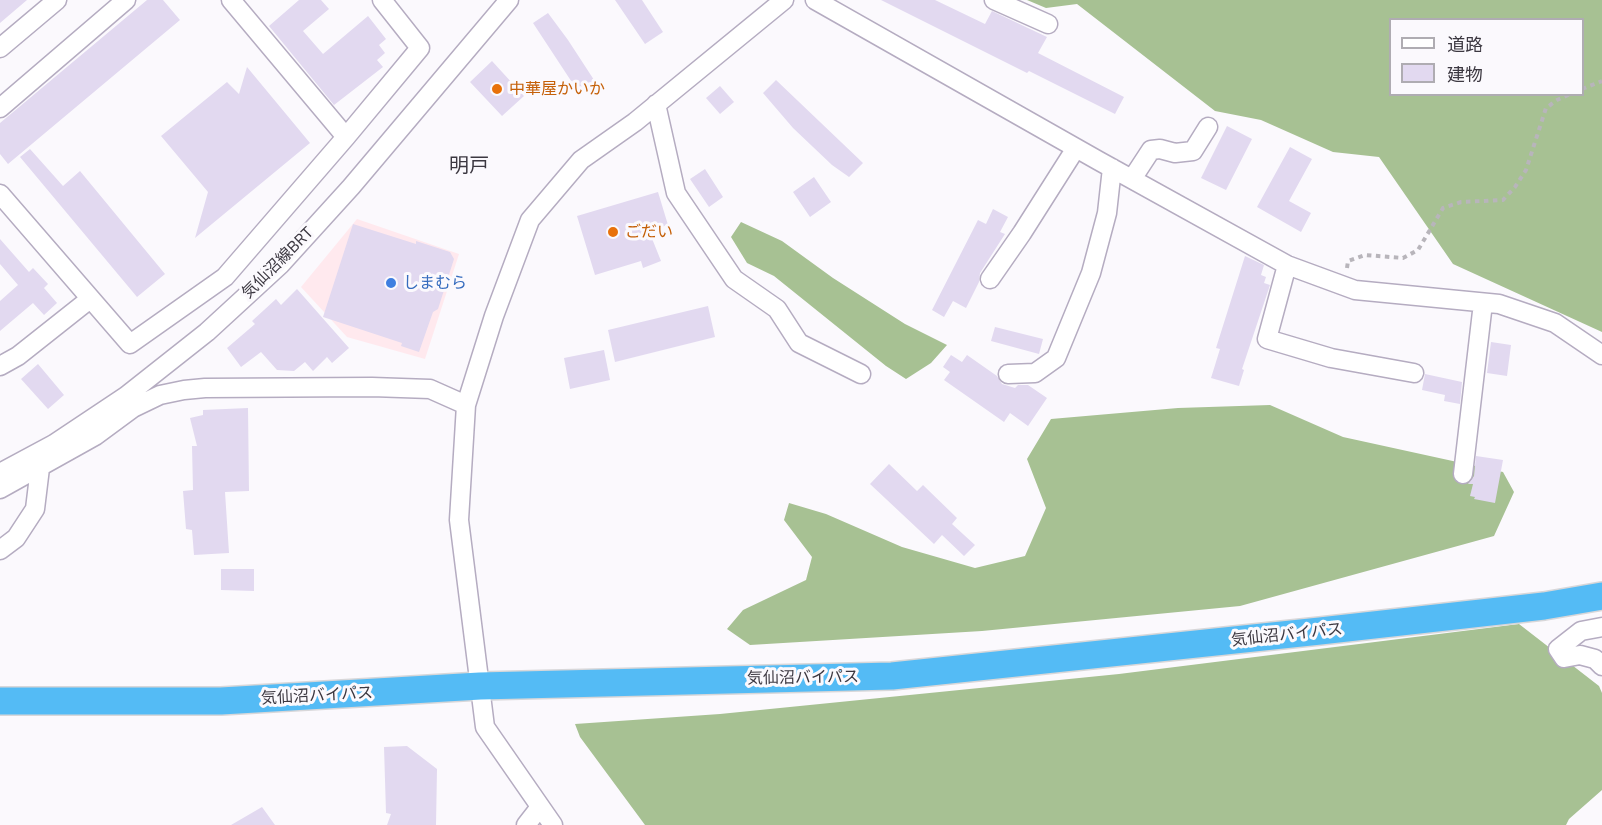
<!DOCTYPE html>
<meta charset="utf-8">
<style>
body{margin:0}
#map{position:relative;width:1602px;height:825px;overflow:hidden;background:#fbf9fd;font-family:"IBM Plex Sans","Noto Sans JP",sans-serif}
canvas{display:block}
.legend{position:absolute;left:1389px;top:18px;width:195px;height:78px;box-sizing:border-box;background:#fbf9fd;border:2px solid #afacb2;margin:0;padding:8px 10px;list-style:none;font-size:18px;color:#3c3841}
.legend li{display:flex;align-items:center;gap:12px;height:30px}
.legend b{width:30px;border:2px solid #afacb2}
</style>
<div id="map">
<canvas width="1602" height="825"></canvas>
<ul class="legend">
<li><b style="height:8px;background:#fff"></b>道路</li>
<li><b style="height:16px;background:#e2d9f0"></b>建物</li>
</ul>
</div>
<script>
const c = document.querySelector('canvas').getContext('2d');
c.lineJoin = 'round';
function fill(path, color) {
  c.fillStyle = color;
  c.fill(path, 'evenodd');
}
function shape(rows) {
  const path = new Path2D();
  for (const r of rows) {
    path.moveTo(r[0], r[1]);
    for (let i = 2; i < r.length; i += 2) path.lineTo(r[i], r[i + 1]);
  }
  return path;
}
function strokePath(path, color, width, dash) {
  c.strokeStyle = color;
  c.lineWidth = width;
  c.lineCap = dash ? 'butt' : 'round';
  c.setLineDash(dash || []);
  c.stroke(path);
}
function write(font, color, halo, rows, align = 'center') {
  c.font = font + ' "IBM Plex Sans","Noto Sans JP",sans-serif';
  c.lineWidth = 6;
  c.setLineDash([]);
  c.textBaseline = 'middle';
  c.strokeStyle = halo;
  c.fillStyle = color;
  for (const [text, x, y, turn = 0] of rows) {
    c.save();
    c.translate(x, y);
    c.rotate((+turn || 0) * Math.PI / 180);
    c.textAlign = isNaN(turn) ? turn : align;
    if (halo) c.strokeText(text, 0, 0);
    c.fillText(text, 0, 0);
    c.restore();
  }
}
const commercial = shape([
 [357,219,459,254,425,359,347,337,301,287]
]);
const forest = shape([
 [1027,0,1602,0,1602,332,1453,264,1379,157,1333,152,1261,120,1215,111,1077,4,1046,8],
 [1390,20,1582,20,1582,94,1390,94],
 [741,222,782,241,833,278,905,324,947,345,931,363,906,379,886,366,774,276,747,263,731,237],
 [1270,405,1343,437,1503,472,1514,492,1494,536,1240,606,982,631,750,645,727,629,743,610,806,580,812,557,784,520,789,503,826,514,902,547,975,568,1025,556,1046,508,1027,459,1051,419,1178,408],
 [1519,624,1599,686,1602,693,1602,790,1569,819,1566,825,645,825,580,737,575,724,720,714,1119,674]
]);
const building = shape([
 [0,0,27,0,0,23],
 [147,0,163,0,180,20,8,164,0,154,0,123],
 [299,0,321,0,329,9,303,31,323,54,368,16,386,39,379,45,385,53,377,60,383,67,334,105,269,26],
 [615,0,642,0,663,32,645,44],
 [881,0,935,0,985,24,992,11,1047,37,1038,53,1124,97,1115,114,1029,71,1027,73],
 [548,13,568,40,596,83,579,93,533,23],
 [492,61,524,96,502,116,470,82],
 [247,67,310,143,195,238,208,192,161,136,227,82,239,94],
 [776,80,863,163,849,177,832,165,793,128,763,93],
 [720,86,734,102,720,114,706,98],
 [1227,126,1252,139,1226,190,1201,178],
 [1290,147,1312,159,1289,201,1311,213,1301,232,1257,207],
 [30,149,63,186,80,171,165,274,137,297,20,157],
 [705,169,723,197,709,207,690,179],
 [814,177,831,202,810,217,793,192],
 [658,192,668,225,649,231,661,261,643,268,641,261,595,275,577,216],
 [993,209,1008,217,1000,232,1005,234,980,273,979,282,966,308,953,301,944,317,932,310,978,220,986,224],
 [353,224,416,244,416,241,450,252,454,259,438,309,433,312,419,352,401,346,402,343,323,317],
 [0,239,29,272,33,268,48,284,44,288,57,303,44,315,33,303,0,331,0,301,18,285,0,264],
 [1245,256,1264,265,1261,275,1266,277,1264,283,1270,285,1242,369,1244,370,1239,386,1211,378,1220,349,1216,348],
 [297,289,349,348,332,363,327,357,313,371,305,362,294,371,277,370,261,352,241,367,227,348,255,324,252,321,276,299,281,305],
 [708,306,715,337,615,362,608,330],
 [995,327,1043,339,1039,354,991,341],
 [1491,342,1511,345,1507,376,1487,373],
 [604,350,610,380,570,389,564,358],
 [951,355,962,362,967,355,997,376,1002,384,1015,388,1018,385,1028,385,1047,398,1028,426,1010,413,1004,422,944,380,950,372,943,367],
 [38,364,64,395,48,409,21,379],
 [1425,374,1462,382,1460,404,1444,401,1445,395,1422,390],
 [248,408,249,491,225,492,229,553,194,555,192,530,186,529,183,491,193,490,192,446,197,446,190,418,203,415,203,410],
 [1476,456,1503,460,1495,503,1474,499,1475,497,1470,496,1473,484,1468,484,1474,476],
 [889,464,917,491,923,485,957,518,952,524,975,545,964,556,942,535,934,544,870,484],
 [221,569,254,569,254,591,221,590],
 [407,746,437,769,436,825,387,825,391,814,386,813,384,747],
 [262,807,275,825,231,825]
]);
const path = shape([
 [1582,89,1602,81],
 [1347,268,1348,261,1365,255,1403,258,1418,250,1443,208,1461,202,1503,200,1515,187,1526,170,1546,108,1557,100,1570,94]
]);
const minor = shape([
 [231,0,346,137],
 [815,0,1099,161,1287,265,1355,290,1499,304,1555,323,1602,355],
 [994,0,1048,24],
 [0,48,57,0],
 [656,104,676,193,734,279,777,309,799,343,861,374],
 [0,108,126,0],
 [1132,179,1151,150,1160,149,1175,153,1193,151,1208,127],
 [0,194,130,344,225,277,346,137,420,48,382,0],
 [1287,265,1267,339,1331,358,1414,373],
 [990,279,1022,233,1076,148],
 [0,366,18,356,90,299],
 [1008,374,1035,373,1056,358,1091,273,1107,213,1112,168],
 [0,473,54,444,126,396,207,332,281,264,351,187,509,0],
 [1463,474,1483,303],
 [0,489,95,436,133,408,160,395,184,390,205,388,372,387,430,389,466,405],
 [0,550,16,538,35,509,40,468],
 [1602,627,1581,631,1558,649,1564,658,1580,655,1595,659,1602,666],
 [526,825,540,807],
 [553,825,485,727,459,520,466,405,494,316,530,220,581,160,635,122,784,0]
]);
const highway = shape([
 [0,701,221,701,480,686,892,676,1320,631,1544,606,1602,596]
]);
const markers = [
 [497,89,6,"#e8710a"],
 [613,232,6,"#e8710a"],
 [391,283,6,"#3f7fe0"]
];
const foodNames = [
 ["中華屋かいか",509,89],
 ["ごだい",625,232]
];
const streetNames = [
 ["気仙沼線BRT",278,263,-45],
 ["気仙沼バイパス",1287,635,-6],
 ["気仙沼バイパス",803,678,-1],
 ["気仙沼バイパス",317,696,-3]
];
const shopNames = [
 ["しまむら",403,283]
];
const quarterNames = [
 ["明戸",469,166]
];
fill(commercial, '#ffe9ee');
fill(forest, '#a7c193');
fill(building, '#e2d9f0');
strokePath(minor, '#b5acc1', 21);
strokePath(highway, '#d8d7d9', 30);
strokePath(path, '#b8b5bb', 4, [4.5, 4.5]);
strokePath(minor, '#fff', 18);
strokePath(highway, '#54bbf5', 27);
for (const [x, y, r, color] of markers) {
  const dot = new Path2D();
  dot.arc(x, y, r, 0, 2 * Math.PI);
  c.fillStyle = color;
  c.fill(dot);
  strokePath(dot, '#fbf9fd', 2);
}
write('16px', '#c56008', '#fbf9fd', foodNames, 'left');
write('16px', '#3c3841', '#fbf9fd', streetNames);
write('16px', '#366cbe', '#fbf9fd', shopNames, 'left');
write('20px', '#3c3841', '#fbf9fd', quarterNames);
</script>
